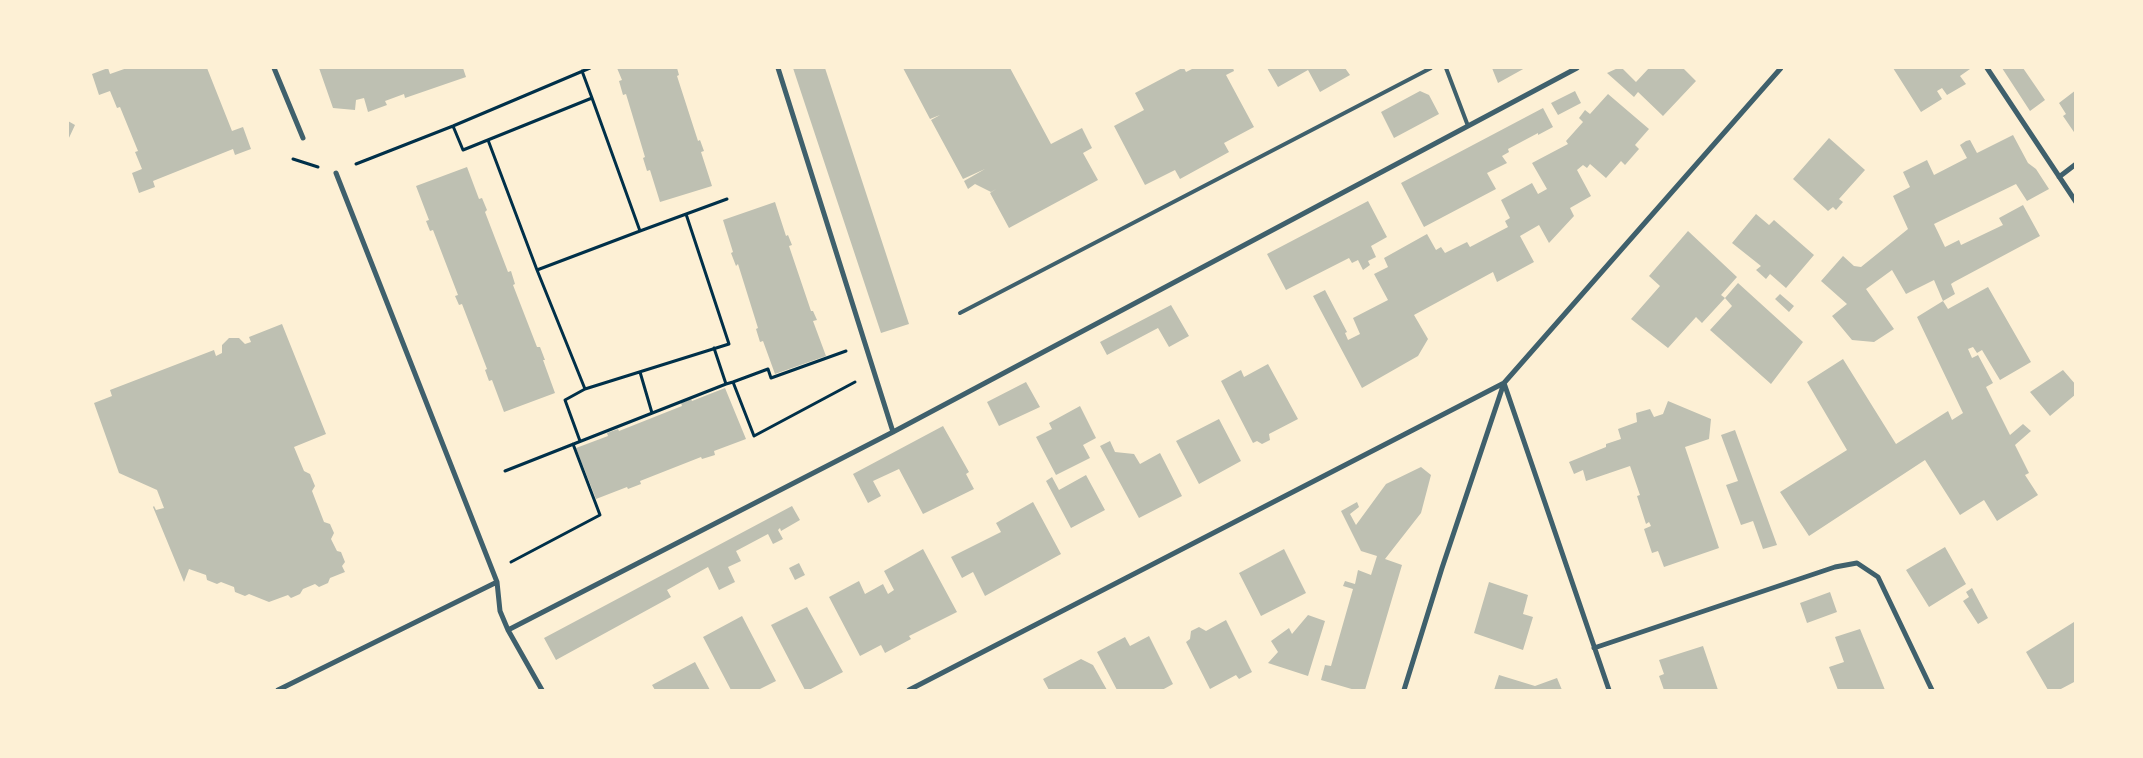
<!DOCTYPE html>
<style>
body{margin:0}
#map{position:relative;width:2143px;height:758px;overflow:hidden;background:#fdf0d5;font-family:"Fira Sans Condensed",sans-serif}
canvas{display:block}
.frame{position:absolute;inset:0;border:69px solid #fdf0d5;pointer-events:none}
</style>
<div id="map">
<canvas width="2143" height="758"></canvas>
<div class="frame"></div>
</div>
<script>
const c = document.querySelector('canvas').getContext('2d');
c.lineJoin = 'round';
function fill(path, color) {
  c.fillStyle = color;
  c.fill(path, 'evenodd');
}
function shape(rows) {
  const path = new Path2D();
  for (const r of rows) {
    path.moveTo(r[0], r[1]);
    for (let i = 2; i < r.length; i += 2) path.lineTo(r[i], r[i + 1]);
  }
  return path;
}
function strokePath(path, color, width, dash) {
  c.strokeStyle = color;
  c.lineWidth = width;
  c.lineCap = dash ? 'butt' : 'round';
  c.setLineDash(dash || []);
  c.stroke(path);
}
const building = shape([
 [108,68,110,74,127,68,207,68,232,131,243,127,251,149,235,155,233,149,153,181,155,187,139,193,132,173,142,169,135,152,138,151,120,107,117,108,110,91,99,95,92,74],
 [319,68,463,68,466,77,405,98,404,94,385,101,387,105,368,112,364,98,356,100,355,110,333,108],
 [617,68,677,68,679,75,677,76,698,141,700,140,704,151,701,152,712,186,660,202,650,170,647,171,643,158,645,157,626,94,623,95,619,81,622,80],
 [793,68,825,68,909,324,881,333],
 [903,68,1010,68,1051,144,1082,128,1092,148,1083,153,1098,180,1009,228,990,193,996,189,991,192,975,184,968,189,964,181,985,169,963,179,931,120,940,115,930,119],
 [1182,68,1184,68,1186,72,1194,68,1233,68,1234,71,1226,75,1254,127,1224,143,1229,152,1180,179,1175,170,1145,185,1114,126,1144,110,1135,93],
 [1267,68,1345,68,1350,75,1320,92,1308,70,1278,87],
 [1492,68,1525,68,1498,83],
 [1618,68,1622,68,1636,82,1649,68,1683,68,1696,81,1663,116,1638,92,1634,97,1607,73],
 [1893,68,1969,68,1970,69,1960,76,1966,84,1947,95,1942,88,1937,91,1942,99,1921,112],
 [2002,68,2023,68,2045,100,2030,111],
 [2076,90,2076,135,2063,116,2066,114,2059,103],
 [1420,91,1429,95,1439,114,1394,138,1381,112],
 [1575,91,1581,103,1558,115,1551,103],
 [1608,94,1649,129,1635,145,1639,149,1625,165,1621,161,1606,178,1590,164,1587,168,1583,165,1577,170,1591,196,1570,208,1574,216,1549,243,1539,225,1520,236,1534,262,1497,282,1493,272,1414,315,1428,339,1418,356,1362,388,1313,296,1325,290,1347,332,1345,333,1348,340,1360,334,1353,318,1388,300,1374,274,1388,267,1384,258,1427,234,1436,250,1441,247,1445,253,1467,242,1470,247,1508,227,1505,221,1510,218,1501,200,1532,183,1538,194,1547,189,1532,163,1568,144,1566,141,1583,122,1579,118,1585,110,1590,114],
 [1543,108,1553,127,1538,135,1538,133,1508,149,1509,152,1502,156,1507,163,1487,173,1496,189,1424,227,1401,183],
 [68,121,75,125,68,140],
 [2013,135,2028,163,2036,169,2049,189,2027,201,2016,184,1934,224,1945,247,1959,240,1961,245,2003,225,1999,218,2023,205,2040,236,1954,282,1951,284,1955,294,1943,301,1934,280,1906,294,1892,270,1866,289,1894,329,1874,342,1852,340,1832,316,1847,304,1821,281,1843,256,1854,266,1861,267,1908,229,1893,196,1910,187,1903,172,1927,160,1934,175,1967,158,1960,145,1966,141,1970,140,1977,153],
 [1829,138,1865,170,1839,199,1843,202,1836,210,1833,207,1828,211,1793,179],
 [467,167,479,199,482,198,487,210,485,212,508,272,511,271,515,284,513,285,537,347,540,347,545,360,543,360,555,393,504,412,492,380,489,381,485,370,487,369,462,304,459,305,455,296,458,295,433,230,430,231,426,221,429,220,416,186],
 [1368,201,1387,237,1371,246,1376,257,1368,261,1370,265,1363,270,1358,260,1352,263,1349,258,1286,290,1267,254],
 [775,202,786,236,788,235,792,245,789,246,811,311,813,311,817,320,813,321,826,356,775,374,763,341,760,342,756,329,758,328,738,264,736,266,731,253,733,252,723,220],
 [1756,214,1769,225,1774,220,1814,255,1786,288,1770,274,1766,279,1756,270,1761,266,1732,243],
 [1688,231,1737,277,1721,295,1725,298,1702,323,1696,317,1668,348,1631,319,1660,286,1649,276],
 [1738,283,1803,342,1771,384,1710,330,1732,306,1725,298],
 [1988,287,2031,362,2000,380,1982,350,1977,353,1973,347,1968,349,1972,358,1978,355,1993,383,1986,387,2010,435,2023,424,2031,431,2015,445,2029,473,2025,475,2038,495,1997,521,1984,500,1960,515,1925,460,1809,536,1780,492,1847,450,1807,382,1843,359,1896,444,1948,411,1952,420,1963,413,1917,317,1943,301,1948,309],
 [1780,294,1794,306,1789,312,1775,299],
 [1171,305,1189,336,1169,347,1158,328,1107,355,1100,342],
 [282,324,326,434,294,447,304,471,310,474,315,486,312,491,324,522,330,524,334,533,331,539,337,551,341,552,345,562,342,566,345,572,330,578,328,583,319,587,315,584,303,589,300,594,291,598,288,595,269,602,249,594,245,596,235,592,234,587,221,582,217,584,207,580,206,575,189,569,184,582,153,507,154,506,156,510,164,508,157,490,119,473,94,403,112,396,110,390,214,350,216,356,222,353,222,345,229,338,239,338,245,344,251,342,249,337],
 [1268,364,1298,419,1269,434,1270,440,1262,444,1257,441,1253,443,1221,381,1241,370,1244,377],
 [2063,370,2076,385,2076,394,2050,416,2030,392],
 [1026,382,1040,407,999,426,987,402],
 [725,388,746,439,714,451,715,455,702,459,701,457,640,481,641,484,628,489,627,487,596,499,576,448,608,436,607,433,618,429,619,431,682,406,681,403,691,399,692,401],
 [1668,401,1711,419,1709,439,1685,447,1719,548,1664,567,1658,551,1652,553,1644,529,1651,526,1649,522,1646,524,1637,496,1640,495,1630,466,1586,481,1583,470,1574,474,1569,462,1606,447,1606,444,1621,439,1618,429,1637,422,1636,413,1650,409,1654,417,1663,414],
 [1080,406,1096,438,1083,445,1090,458,1056,475,1036,437,1052,429,1049,423],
 [1219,419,1241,461,1199,484,1176,441],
 [943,426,969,472,966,474,974,489,923,514,899,469,873,481,881,496,868,503,853,474],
 [1735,430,1777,545,1763,549,1753,521,1741,525,1726,485,1738,481,1721,435],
 [1110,441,1115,452,1134,454,1140,464,1160,453,1182,496,1139,518,1100,446],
 [1421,467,1431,475,1421,513,1385,559,1402,565,1365,690,1355,690,1321,680,1325,665,1331,666,1353,589,1343,586,1345,581,1355,584,1358,570,1371,575,1377,556,1361,551,1341,511,1357,502,1359,507,1350,514,1356,525,1386,484],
 [1086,475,1105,510,1071,528,1046,481,1052,477,1059,490],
 [1033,502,1061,554,985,596,973,572,962,578,951,557,1001,532,996,523],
 [792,506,800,520,781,531,780,528,778,530,783,539,773,544,768,534,736,551,741,561,728,567,735,582,719,590,708,567,667,590,671,597,556,660,544,638],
 [1945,547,1966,584,1929,607,1906,570],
 [923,549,957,612,909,636,911,639,885,653,881,645,860,656,829,597,859,581,865,594,883,584,888,594,894,590,884,571],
 [1284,549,1306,593,1261,616,1239,573],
 [799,563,805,575,795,580,789,568],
 [1489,582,1528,595,1523,614,1533,617,1523,650,1474,633],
 [1972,588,1988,618,1978,624,1963,601,1969,597,1966,592],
 [1830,592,1837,612,1807,623,1800,603],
 [807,607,843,672,809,690,805,690,771,625],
 [1308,615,1325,621,1308,676,1268,663,1278,652,1271,641,1289,628,1292,634],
 [742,616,776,681,758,690,731,690,703,637],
 [1226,620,1252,672,1239,679,1236,675,1210,689,1186,642,1190,639,1191,631,1199,627,1206,631],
 [2074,622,2076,625,2076,681,2059,690,2048,690,2026,652],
 [1860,629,1885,690,1838,690,1829,667,1844,662,1835,637],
 [1149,636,1173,684,1162,690,1117,690,1097,652,1125,637,1130,646],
 [1703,646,1718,690,1664,690,1659,676,1664,674,1659,660],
 [1081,659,1093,665,1107,690,1049,690,1043,679],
 [695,662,710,690,655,690,652,685],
 [1499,675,1535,686,1557,678,1562,690,1494,690]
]);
const path = shape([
 [453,126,463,150,592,98,582,71],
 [488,140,537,270,640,231,592,98],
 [293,159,318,167],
 [356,164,453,126,590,68],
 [640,231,727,199],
 [537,270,585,389,729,344,686,214],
 [714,348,726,384,733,382,754,436,855,382],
 [640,372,652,413],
 [733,382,768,369,771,378,846,351],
 [580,441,565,400,585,389],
 [505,471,726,384],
 [511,562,600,515,573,444]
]);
const service = shape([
 [1446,68,1468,126],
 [960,313,1431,68]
]);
const minor = shape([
 [274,68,303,138],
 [778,68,893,432],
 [1987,68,2076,202],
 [336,173,497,582,500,611,508,630,542,690],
 [2059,177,2076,164],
 [508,630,893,432,1577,68],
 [1594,648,1835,567,1857,563,1878,577,1932,690],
 [278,690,497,582],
 [909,690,1504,383,1609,690],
 [1404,690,1442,568,1504,383,1781,68]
]);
fill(building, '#bec0b2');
strokePath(path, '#003049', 3);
strokePath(service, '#3f606c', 4);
strokePath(minor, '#3f606c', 5);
</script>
